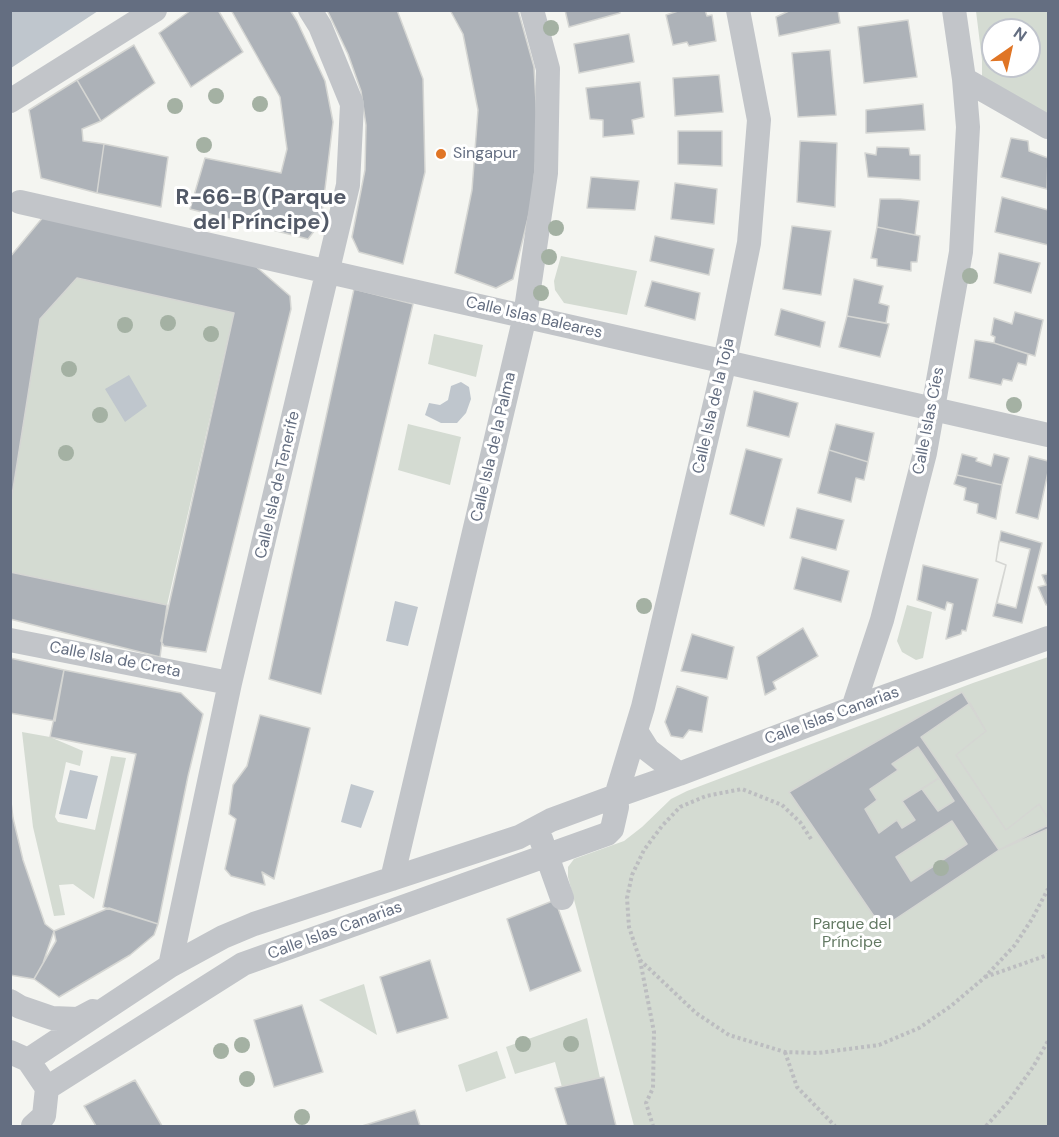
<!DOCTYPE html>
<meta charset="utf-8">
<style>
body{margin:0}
#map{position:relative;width:1059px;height:1137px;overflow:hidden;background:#f4f5f1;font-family:"DM Sans",sans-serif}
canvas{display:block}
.frame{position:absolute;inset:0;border:12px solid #646e81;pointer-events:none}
.north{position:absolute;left:981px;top:18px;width:60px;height:60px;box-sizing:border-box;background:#fff;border:2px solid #c1c5cd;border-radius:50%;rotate:34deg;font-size:16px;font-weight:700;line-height:24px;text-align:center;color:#646e81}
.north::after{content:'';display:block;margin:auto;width:21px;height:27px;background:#e07525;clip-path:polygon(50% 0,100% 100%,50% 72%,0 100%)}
</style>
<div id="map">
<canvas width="1059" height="1137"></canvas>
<div class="frame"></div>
<div class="north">N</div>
</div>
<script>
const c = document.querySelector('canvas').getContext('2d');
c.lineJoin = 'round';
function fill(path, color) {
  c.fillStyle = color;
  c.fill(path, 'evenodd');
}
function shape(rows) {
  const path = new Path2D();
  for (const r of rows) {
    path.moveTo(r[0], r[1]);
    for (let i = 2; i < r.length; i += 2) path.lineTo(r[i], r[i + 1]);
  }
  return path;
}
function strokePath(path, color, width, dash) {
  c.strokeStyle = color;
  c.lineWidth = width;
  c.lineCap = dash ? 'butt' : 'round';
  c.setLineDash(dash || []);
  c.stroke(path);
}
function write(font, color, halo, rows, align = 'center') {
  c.font = font + ' "DM Sans",sans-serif';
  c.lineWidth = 6;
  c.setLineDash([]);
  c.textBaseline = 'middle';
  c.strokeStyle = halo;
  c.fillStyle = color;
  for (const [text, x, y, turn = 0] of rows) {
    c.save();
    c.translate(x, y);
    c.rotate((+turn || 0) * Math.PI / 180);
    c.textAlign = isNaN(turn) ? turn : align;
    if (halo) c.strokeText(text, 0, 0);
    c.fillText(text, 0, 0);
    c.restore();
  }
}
const green = shape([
 [976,11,1048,11,1048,117,982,80,982,60],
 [993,30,1029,30,1029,66,993,66],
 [561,256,637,271,627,315,564,303,555,290,554,281],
 [77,278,234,313,167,605,11,572,11,502,40,319],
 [434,334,483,345,476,377,428,364],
 [408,424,461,437,450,485,398,470],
 [907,605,932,612,923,658,916,660,902,652,897,641],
 [1048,657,1048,1126,634,1126,568,877,568,867,574,859,624,841,642,827,671,799,687,791,973,683],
 [22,732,50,737,83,751,80,766,66,762,55,817,58,822,95,830,111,756,126,758,94,899,73,884,59,885,65,915,54,916,33,827],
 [364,984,377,1035,319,1000],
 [587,1018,600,1078,562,1087,555,1062,515,1074,506,1047],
 [497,1051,506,1078,466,1092,458,1065]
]);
const water = shape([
 [11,10,98,10,98,11,11,68],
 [129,375,147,406,125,422,105,389],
 [461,382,469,387,471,399,466,413,457,423,441,423,425,415,429,403,440,405,448,400,451,386],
 [395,601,418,607,408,646,386,641],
 [70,770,98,776,87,819,59,814],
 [351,784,374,791,361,828,341,822]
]);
const building = shape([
 [191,10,218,10,243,52,191,87,159,33,191,10],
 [231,10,290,10,297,21,325,81,333,122,321,222,308,239,190,209,205,158,281,173,287,149,280,97,231,10],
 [327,10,397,10,423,79,425,172,403,264,359,252,352,237,365,170,366,125,361,91,348,54,327,10],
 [450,10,518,10,534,67,538,137,532,202,513,279,496,288,455,273,472,190,478,110,463,34,450,10],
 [565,10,619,10,620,13,569,27,565,10],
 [681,10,705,10,707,16,712,15,716,41,689,46,687,42,673,45,666,15,681,10],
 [791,10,838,10,840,23,779,36,776,17,791,10],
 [908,20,917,77,864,83,858,27,908,20],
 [629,34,634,62,579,73,574,44,629,34],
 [134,45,155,83,101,121,77,80,134,45],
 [830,50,836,115,798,117,792,53,830,50],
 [719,75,723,112,675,116,673,78,719,75],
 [77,80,101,121,82,129,83,141,104,144,97,193,41,178,29,110,77,80],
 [640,82,644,117,632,120,634,134,603,137,603,120,590,119,586,88,640,82],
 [923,104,925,130,866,133,866,110,923,104],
 [678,131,722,131,722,166,678,164,678,131],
 [1011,138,1028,141,1029,151,1048,158,1047,189,1001,177,1011,138],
 [800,141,837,143,835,207,797,202,800,141],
 [104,144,168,157,161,207,97,193,104,144],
 [877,147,909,148,910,155,920,155,920,180,868,177,865,153,876,155,877,147],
 [591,177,639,181,635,210,587,208,591,177],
 [675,183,717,189,714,224,671,219,675,183],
 [1002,197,1048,210,1048,245,995,232,1002,197],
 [880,199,900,199,919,201,915,235,877,227,880,199],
 [44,216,253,264,290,296,291,309,206,652,164,646,161,641,234,313,77,278,40,319,10,508,10,257,44,216],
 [792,226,831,231,821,295,783,289,792,226],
 [877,227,920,236,917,262,911,262,911,271,877,266,877,259,871,258,877,227],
 [655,236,714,249,709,275,650,261,655,236],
 [999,253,1040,263,1031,293,994,283,999,253],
 [854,279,883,286,879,303,889,306,886,323,847,316,854,279],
 [652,281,700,293,695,320,645,306,652,281],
 [354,289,413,304,321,694,269,679,354,289],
 [781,309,825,322,820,347,775,335,781,309],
 [1015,312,1043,320,1035,356,994,343,995,337,991,335,994,318,1012,324,1015,312],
 [847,316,889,324,880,357,839,347,847,316],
 [975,340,994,343,1028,354,1026,365,1018,363,1012,381,1003,379,1001,385,969,378,975,340],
 [754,391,798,403,789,437,747,426,754,391],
 [836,424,874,433,868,462,829,450,836,424],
 [746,449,782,459,764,526,730,514,746,449],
 [829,450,868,462,864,480,856,478,851,502,818,493,829,450],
 [962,454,977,458,976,461,991,466,994,454,1009,458,1002,485,957,475,962,454],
 [1029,456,1048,461,1048,472,1038,519,1016,513,1029,456],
 [957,475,1002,485,996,519,977,513,978,504,964,500,966,488,954,484,957,475],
 [797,508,844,520,836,550,790,538,797,508],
 [1001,531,1042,543,1022,623,993,616,1006,565,996,561,1001,531],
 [999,541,1030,549,1016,608,997,603,1006,565,996,561,999,541],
 [802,557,849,571,841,602,794,589,802,557],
 [923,565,978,579,966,631,962,630,961,634,946,639,953,604,947,602,945,610,917,600,923,565],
 [1048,568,1048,604,1046,605,1038,587,1046,585,1042,575,1047,574,1048,568],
 [10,572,167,605,160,657,10,619,10,572],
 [803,628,818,656,773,682,776,689,765,695,757,657,803,628],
 [692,634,734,647,727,679,681,671,692,634],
 [10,658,64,670,55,721,10,713,10,658],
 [64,670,181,693,203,714,188,776,158,924,103,907,136,754,50,737,64,670],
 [677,686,708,697,702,732,689,730,683,738,671,736,665,722,677,686],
 [962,692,986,731,956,755,1006,830,1039,804,1048,818,1048,829,999,850,882,928,789,792,962,692],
 [970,703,986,731,956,755,1006,830,1039,804,1048,818,1048,825,999,850,921,737,970,703],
 [260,715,310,728,274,879,262,872,265,885,231,876,225,869,236,819,229,814,233,785,247,766,260,715],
 [918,747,939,778,902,801,915,820,902,828,897,820,879,833,865,809,877,800,870,789,898,770,892,764,918,747],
 [939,778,954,801,938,811,922,789,939,778],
 [10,794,13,818,23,860,45,924,54,931,43,963,34,979,10,975,10,794],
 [952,821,967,844,911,881,896,857,952,821],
 [555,900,581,971,530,991,507,919,555,900],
 [109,908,158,924,154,935,130,955,59,997,34,979,56,941,54,931,109,908],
 [430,960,448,1018,397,1033,380,977,430,960],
 [302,1005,323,1072,274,1087,254,1020,302,1005],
 [604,1077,616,1126,567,1126,555,1088,604,1077],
 [135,1080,162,1126,96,1126,84,1106,135,1080],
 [415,1110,420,1126,362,1126,415,1110]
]);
const path = shape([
 [811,839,800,822,782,805,742,789,706,796,680,807,662,826,644,850,632,875,627,898,629,927,640,960,696,1013,729,1035,785,1052,818,1053,879,1045,919,1028,951,1006,984,978,1015,945,1032,919,1048,889],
 [640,960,654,1032,653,1088,646,1103,653,1126],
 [985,977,1048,955],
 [785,1052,797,1087,835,1126],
 [986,1126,1008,1102,1033,1067,1048,1041],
 [1047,1126,1048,1126]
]);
const minor = shape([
 [964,79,1048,127],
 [10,101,155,10],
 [20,202,1048,435],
 [10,640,219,681],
 [853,708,882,620,925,453,961,252,968,127,964,79,954,10],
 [636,731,648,750,679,774],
 [541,839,562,898],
 [392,879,525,316,546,173,548,69,532,10],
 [170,966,230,683,348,185,352,104,320,26,310,10],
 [10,1001,20,1007,52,1018,78,1019,93,1011],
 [10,1052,28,1060,47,1088,44,1116,33,1126],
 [28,1060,170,966,223,937,254,924,519,837,551,820,616,796,679,774,853,708,1048,638],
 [47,1088,243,964,607,834,612,829,617,807,616,796,643,707,725,361,749,243,759,120,738,10]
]);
const trees = [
 [551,28],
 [216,96],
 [260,104],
 [175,106],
 [204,145],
 [556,228],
 [549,257],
 [970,276],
 [541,293],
 [168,323],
 [125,325],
 [211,334],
 [69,369],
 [1014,405],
 [100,415],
 [66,453],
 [644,606],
 [941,868],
 [523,1044],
 [571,1044],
 [242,1045],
 [221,1051],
 [247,1079],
 [302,1117]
];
const markers = [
 [441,154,6,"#e07525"]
];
const poiNames = [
 ["Singapur",453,154]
];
const streetNames = [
 ["Calle Islas Baleares",534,318,13],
 ["Calle Isla de la Toja",714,406,-77],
 ["Calle Islas Cíes",929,421,-79],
 ["Calle Isla de la Palma",494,447,-77],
 ["Calle Isla de Tenerife",278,485,-77],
 ["Calle Isla de Creta",115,660,11],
 ["Calle Islas Canarias",832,716,-20],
 ["Calle Islas Canarias",335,931,-20]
];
const parkNames = [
 ["Parque del",852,925],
 ["Príncipe",852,943]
];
const districtNames = [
 ["R-66-B (Parque",261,198],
 ["del Príncipe)",261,223]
];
fill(green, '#d4dbd2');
fill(water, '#bfc6cd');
fill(building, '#adb2b8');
strokePath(building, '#d5d6d3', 1.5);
strokePath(path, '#bcbdc0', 4, [3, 3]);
strokePath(minor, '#c2c5c9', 24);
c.fillStyle = '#a4b1a3';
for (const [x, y] of trees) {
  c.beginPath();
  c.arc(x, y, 8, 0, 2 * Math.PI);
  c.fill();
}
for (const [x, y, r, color] of markers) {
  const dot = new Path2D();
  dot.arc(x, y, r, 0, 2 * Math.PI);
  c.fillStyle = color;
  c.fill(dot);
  strokePath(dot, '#fff', 2);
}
write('16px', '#646e81', '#fff', poiNames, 'left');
write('16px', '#646e81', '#fff', streetNames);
write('16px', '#637963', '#fff', parkNames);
write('bold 22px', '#525967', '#fff', districtNames);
</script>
